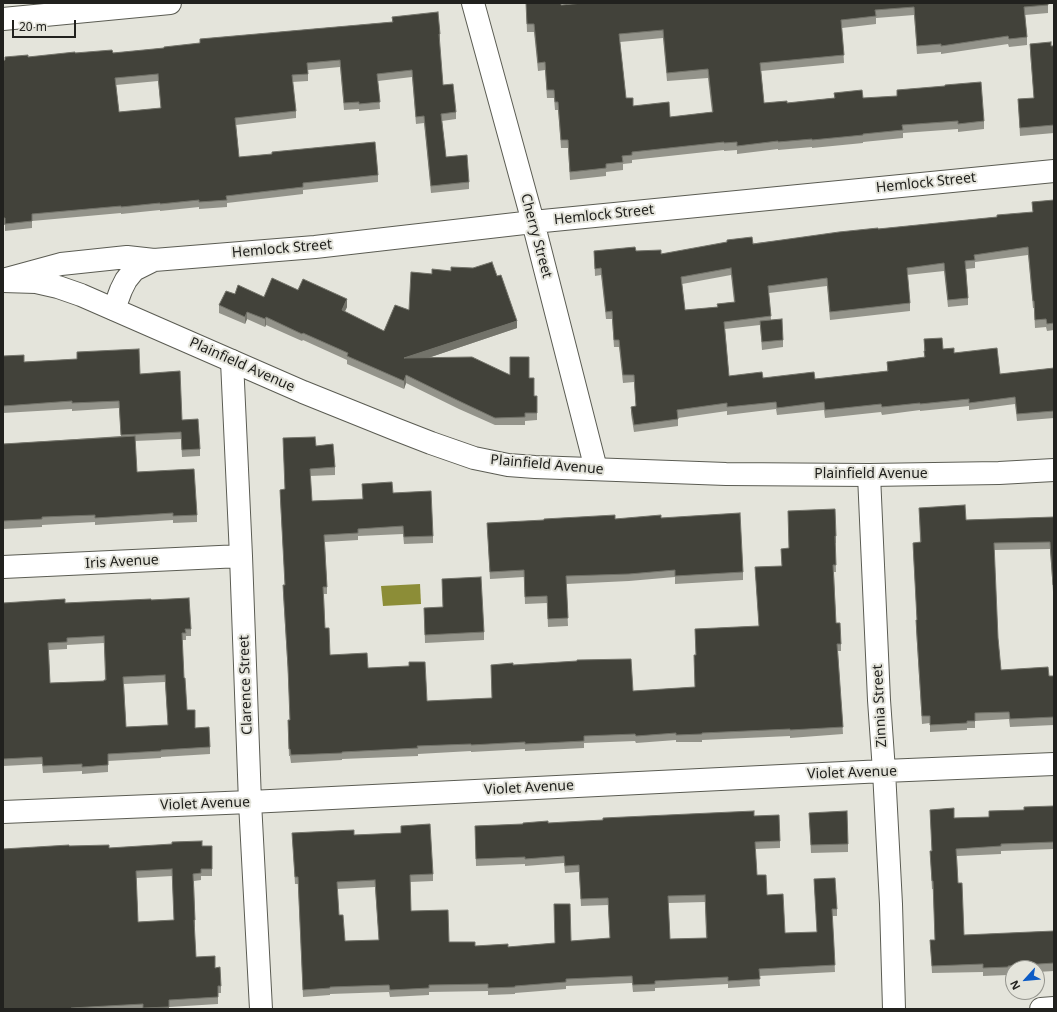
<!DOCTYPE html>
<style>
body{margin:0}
#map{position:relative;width:1057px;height:1012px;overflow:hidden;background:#e4e4db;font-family:"Noto Sans",sans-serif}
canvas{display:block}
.frame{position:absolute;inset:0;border:4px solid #21211e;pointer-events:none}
.north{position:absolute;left:1005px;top:960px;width:40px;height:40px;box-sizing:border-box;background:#e4e4db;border:1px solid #96968f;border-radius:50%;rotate:243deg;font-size:11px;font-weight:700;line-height:16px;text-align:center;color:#21211e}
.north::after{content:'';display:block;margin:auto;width:14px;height:18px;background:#0c5bc5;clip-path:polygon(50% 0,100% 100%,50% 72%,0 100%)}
.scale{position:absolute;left:12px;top:20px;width:64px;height:18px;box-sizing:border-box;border:2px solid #21211e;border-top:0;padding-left:5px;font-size:12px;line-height:14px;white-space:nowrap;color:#21211e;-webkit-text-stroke:3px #e4e4db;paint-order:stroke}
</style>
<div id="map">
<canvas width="1057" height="1012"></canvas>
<div class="frame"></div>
<div class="north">N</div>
<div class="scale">20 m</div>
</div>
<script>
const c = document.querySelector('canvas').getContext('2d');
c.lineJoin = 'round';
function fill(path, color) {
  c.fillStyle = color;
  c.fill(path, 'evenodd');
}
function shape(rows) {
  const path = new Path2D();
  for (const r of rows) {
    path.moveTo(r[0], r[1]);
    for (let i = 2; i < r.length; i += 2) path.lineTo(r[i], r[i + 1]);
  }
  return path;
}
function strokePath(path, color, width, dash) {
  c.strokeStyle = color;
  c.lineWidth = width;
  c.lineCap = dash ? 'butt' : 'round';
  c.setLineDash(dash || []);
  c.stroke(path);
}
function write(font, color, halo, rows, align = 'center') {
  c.font = font + ' "Noto Sans",sans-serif';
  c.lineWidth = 4;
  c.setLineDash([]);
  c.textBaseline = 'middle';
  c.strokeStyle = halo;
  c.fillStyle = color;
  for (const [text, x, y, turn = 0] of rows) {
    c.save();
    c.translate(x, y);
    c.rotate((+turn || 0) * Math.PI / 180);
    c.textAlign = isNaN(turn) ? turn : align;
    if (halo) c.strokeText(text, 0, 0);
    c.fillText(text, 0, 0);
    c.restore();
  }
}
const water = shape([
 [420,584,421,604,383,606,381,586]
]);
const minor = shape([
 [473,3,533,222,596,469],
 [3,19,170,3],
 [6,279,61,264,127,257,154,260,315,247,533,222,1054,171],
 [114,309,121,290,126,280,134,270,154,260],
 [232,361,241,556,250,802,261,1009],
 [869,475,879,700,884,771,891,904,894,1009],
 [3,567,241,556],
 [3,812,250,802,884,771,1054,764],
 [1041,1009,1054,1008]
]);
const major = shape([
 [3,281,36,282,58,287,81,295,303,392,395,429,431,443,474,458,508,465,535,467,726,474,869,475,999,473,1054,470]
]);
const wall = shape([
 [526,3,561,5,1048,5,1048,13,1025,15,1027,37,1027,45,1009,47,1008,44,941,54,941,52,917,54,914,15,876,18,876,24,842,28,844,63,761,71,764,103,787,103,834,98,834,93,984,121,984,129,958,132,958,129,903,133,903,138,863,142,863,143,812,148,812,147,778,150,778,149,737,154,737,150,724,151,724,150,632,160,632,163,623,164,623,170,606,172,606,176,570,180,568,148,561,148,558,110,555,110,554,98,547,98,545,70,538,71,534,32,527,32],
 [663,38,667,81,708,78,712,112,670,117,633,106,626,98,620,42],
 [392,17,440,34,440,41,439,41,443,85,456,112,456,119,442,121,446,157,469,182,469,189,431,193,424,123,416,124,412,77,378,81,380,109,359,111,359,109,344,110,340,67,308,70,308,81,292,82,296,111,296,118,236,125,239,157,378,175,378,182,303,190,303,194,227,203,227,207,199,209,199,207,160,211,160,210,121,214,121,213,32,221,32,228,5,231,5,225,3,225,3,61,28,57,75,53,113,53,164,48,200,43,200,39,392,22],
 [158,81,161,108,119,112,116,85],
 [1030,44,1054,46,1054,133,1020,136,1018,99,1034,98,1030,52],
 [1054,200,1054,330,1047,331,1046,327,1035,328,1034,308,1033,308,1028,255,975,262,975,268,966,269,968,298,968,305,948,307,944,271,907,275,910,303,910,311,830,320,827,286,769,293,771,320,783,340,783,347,762,350,760,325,725,329,729,376,763,378,815,379,887,371,887,362,924,357,924,339,943,349,954,353,1000,374,1054,368,1054,418,1017,421,1015,404,969,410,969,406,920,411,920,410,882,415,881,412,825,418,824,410,777,415,776,409,727,415,727,411,678,418,678,426,634,432,631,414,631,407,636,406,634,382,623,383,619,347,614,347,612,319,606,319,601,275,595,276,594,251,636,251,661,254,878,229,997,217,1033,212,1032,202],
 [731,275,734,302,717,304,717,307,685,310,682,284],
 [432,274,497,276,517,328,428,358,529,378,534,396,537,396,537,420,525,421,525,425,495,425,459,409,406,383,404,389,347,364,347,360,303,340,302,341,266,325,265,327,247,319,245,324,219,313,219,305,235,294,264,297,298,290,347,307,344,312,384,331,409,310],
 [77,352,140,374,182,420,200,449,200,456,182,457,181,439,135,441,137,472,197,515,197,522,173,523,173,520,95,525,95,522,42,525,42,527,3,529,3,444,121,436,119,408,72,411,72,409,3,413,3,356,24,362,77,359],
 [283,438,316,446,335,467,335,475,310,476,312,501,363,499,362,484,393,493,433,536,433,543,404,544,403,534,358,536,358,540,325,542,327,587,327,594,324,594,325,628,330,655,368,668,427,701,492,698,491,665,513,665,633,691,695,687,694,655,696,655,695,629,759,626,755,567,782,566,781,549,789,548,788,511,836,536,836,543,835,543,836,572,834,572,836,623,841,644,841,651,838,651,843,734,790,738,790,736,702,740,702,742,676,742,676,740,636,743,635,741,584,743,584,748,525,751,525,749,471,752,471,751,418,754,418,756,342,759,342,760,291,763,290,756,289,756,288,727,288,720,290,720,288,674,283,592,283,585,285,585,280,497,280,490,285,489],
 [919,508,966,520,1054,517,1054,592,1053,592,1050,549,994,550,998,638,1001,670,1049,676,1054,676,1054,725,1010,727,1009,719,975,721,975,728,967,728,967,730,930,732,930,723,922,724,916,628,916,620,917,620,913,550,913,543,920,542],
 [661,518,743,572,743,580,675,584,675,577,629,581,566,584,568,626,548,627,547,603,525,604,524,577,490,579,487,523],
 [442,579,484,632,484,640,425,643,424,608,443,607],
 [151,600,191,629,191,636,186,636,186,640,182,640,184,678,187,710,195,728,210,747,210,754,161,757,161,758,108,761,108,772,82,774,82,771,43,773,42,764,3,766,3,603,65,603],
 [104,643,105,680,104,681,50,683,49,650,67,649,67,645],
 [165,682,168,725,126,727,124,684],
 [1054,806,1054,849,1001,851,1001,854,957,856,958,883,964,935,1054,931,1054,971,1037,972,1037,968,1013,968,1013,973,1008,974,1008,975,983,976,983,972,932,973,930,940,935,940,933,889,932,889,930,851,932,851,930,810,954,818,989,817,989,811,1024,810],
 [809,813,848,844,848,852,811,853],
 [754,816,780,841,780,848,755,849,757,875,767,895,785,933,817,932,814,879,837,909,837,916,832,916,835,972,759,976,760,986,728,988,728,984,655,988,655,991,633,992,632,983,566,986,566,989,515,993,515,994,488,995,488,991,429,992,429,995,390,997,389,992,330,994,330,995,303,997,298,884,295,884,292,833,354,835,401,833,401,826,433,874,433,881,410,882,411,911,449,942,475,946,508,947,555,943,571,941,610,938,608,905,581,906,579,872,565,873,564,863,525,866,525,864,476,866,475,826],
 [375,887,379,940,345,941,339,915,337,889],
 [705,902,706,938,670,939,668,903],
 [69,846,109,848,212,846,212,876,201,876,201,880,194,881,195,920,195,927,194,927,196,957,215,968,221,986,221,993,218,993,218,1004,169,1007,169,1009,3,1009],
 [172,876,174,920,138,922,136,878]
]);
const shadedWall = shape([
 [347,299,347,307,342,318,342,310],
 [247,312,247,319,245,324,245,317],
 [266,317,266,325,265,327,265,319],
 [517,321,517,328,404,366,404,358],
 [406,375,406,383,404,389,404,381]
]);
const building = shape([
 [526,3,561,3,561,5,583,3,1048,3,1048,5,1024,7,1027,37,1009,39,1008,36,941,46,941,44,917,46,914,7,875,10,876,16,841,20,844,55,760,63,764,103,787,101,787,103,835,98,834,93,862,90,863,98,897,96,897,90,945,86,945,85,981,82,984,121,958,124,958,121,902,125,903,130,863,134,863,135,812,140,812,139,778,142,778,141,737,146,737,142,724,143,724,142,632,152,632,155,622,156,623,162,606,164,606,168,570,172,568,140,561,140,558,102,555,102,554,90,547,90,545,62,538,63,534,24,527,24,526,3],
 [663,30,667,73,708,69,713,112,670,117,669,102,633,106,633,98,626,98,619,34,663,30],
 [438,12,440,34,439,34,443,85,453,84,456,112,441,114,446,157,467,155,469,182,431,186,424,116,416,117,412,70,377,74,380,102,359,104,359,102,344,103,340,60,307,63,308,74,292,75,296,111,235,118,239,157,272,154,272,152,375,142,378,175,303,183,303,187,226,196,227,200,199,202,199,200,160,204,160,203,121,207,121,206,32,214,32,221,5,224,5,218,3,218,3,61,5,60,5,57,28,55,28,57,75,52,75,53,112,50,113,53,164,48,164,47,200,43,200,39,393,22,392,17,438,12],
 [158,74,161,108,119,112,115,78,158,74],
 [1051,42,1051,46,1054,46,1054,125,1020,128,1018,99,1034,98,1030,44,1051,42],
 [1054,200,1054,323,1047,324,1046,319,1035,320,1034,301,1033,301,1028,247,974,255,975,260,965,261,968,298,948,300,944,263,907,268,910,303,830,312,827,278,768,286,771,316,724,322,729,376,762,372,763,378,814,372,815,379,888,371,887,362,925,357,924,351,925,351,924,339,942,338,943,349,954,348,954,353,997,348,1000,374,1054,368,1054,411,1017,414,1015,397,969,403,969,399,920,404,920,403,882,407,881,404,825,410,824,402,777,408,776,402,727,407,727,403,677,410,678,419,634,425,631,407,636,406,634,375,623,375,619,340,614,340,612,311,606,312,601,268,595,269,594,251,635,247,636,251,661,250,661,254,727,242,727,240,752,237,753,244,839,232,878,228,878,229,997,217,997,215,1033,212,1032,202,1054,200],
 [731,268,735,302,717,304,718,307,685,310,681,277,731,268],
 [492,262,497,276,501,275,517,321,404,358,472,357,510,375,510,357,529,357,529,378,534,378,534,396,537,396,537,413,525,413,525,417,495,418,459,401,406,375,404,381,347,356,348,353,303,333,302,334,266,317,265,319,247,312,245,317,219,305,226,291,235,294,238,285,264,297,272,278,298,290,303,279,347,299,342,310,384,331,395,305,409,310,411,272,432,274,432,269,451,271,451,267,473,268,492,262],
 [782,319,783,340,762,342,760,321,782,319],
 [139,349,140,374,180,371,182,420,198,419,200,449,182,450,181,432,121,435,119,401,72,403,72,401,3,406,3,356,24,355,24,362,77,359,77,352,139,349],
 [135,436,137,472,194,469,197,515,173,516,173,513,95,518,95,515,42,517,42,519,3,521,3,444,135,436],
 [315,437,316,446,333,444,335,467,310,469,312,501,363,499,362,484,392,482,393,493,431,491,433,536,404,537,403,526,358,529,358,533,324,535,327,587,323,587,325,628,329,628,330,655,367,653,368,668,409,666,409,662,425,662,427,701,492,698,491,665,513,663,513,665,577,661,577,660,631,659,633,691,695,687,694,655,696,655,695,629,759,626,755,567,782,566,781,549,789,548,788,511,835,509,836,536,835,536,836,565,833,565,836,623,840,623,841,644,837,644,843,727,790,730,790,729,702,733,702,734,676,735,676,733,636,736,635,734,584,736,584,741,525,744,525,742,471,745,471,744,417,746,418,748,342,752,342,753,291,755,290,749,289,749,288,720,290,720,288,667,283,585,285,585,280,490,285,489,283,438,315,437],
 [965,505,966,520,1054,517,1054,585,1053,585,1050,542,994,543,998,638,1001,670,1048,667,1049,676,1054,676,1054,717,1010,719,1009,712,975,713,975,721,967,721,967,723,930,725,930,716,922,716,916,620,917,620,913,543,921,542,919,508,965,505],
 [740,513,743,572,675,576,675,570,629,574,566,576,568,618,548,619,547,596,525,597,524,570,490,572,487,523,544,520,544,519,615,515,615,519,661,515,661,518,740,513],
 [481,577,484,632,425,635,424,608,443,607,442,579,481,577],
 [189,598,191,629,185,629,186,633,182,633,184,678,185,678,187,710,195,710,195,728,209,727,210,747,161,750,161,751,108,754,108,765,82,767,82,764,43,766,42,757,3,759,3,603,65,599,65,603,151,599,151,600,189,598],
 [104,636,106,680,104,680,104,681,50,683,48,643,67,642,67,638,104,636],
 [165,675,168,725,126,727,123,677,165,675],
 [1054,806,1054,842,1001,844,1001,846,956,849,958,883,962,883,964,935,1054,931,1054,963,1008,966,1008,967,983,968,983,964,932,966,930,940,935,940,933,881,932,881,930,851,932,851,930,810,954,808,954,818,989,817,989,811,1024,810,1024,807,1054,806],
 [754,811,754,816,779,815,780,841,755,842,757,875,766,875,767,895,783,894,785,933,817,932,814,879,835,878,837,909,832,909,835,965,759,969,760,979,728,981,728,977,655,981,655,984,633,985,632,976,566,979,566,982,515,986,515,987,488,988,488,984,429,985,429,988,390,990,389,985,330,987,330,988,303,990,298,877,295,877,292,833,354,830,354,835,401,833,401,826,430,824,433,874,410,875,411,911,448,910,449,942,475,942,475,946,508,944,508,947,555,943,554,904,570,904,571,941,610,938,608,898,581,899,579,865,565,866,564,856,525,859,525,857,476,859,475,826,523,824,523,823,548,821,548,823,603,820,603,818,754,811],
 [375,880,379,940,345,941,343,915,339,915,337,882,375,880],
 [705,895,707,938,670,939,668,896,705,895],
 [847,811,848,844,811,845,809,813,847,811],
 [202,841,202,846,212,846,212,869,201,869,201,873,193,874,195,920,194,920,196,957,215,956,215,968,220,967,221,986,218,986,218,997,169,1000,169,1007,143,1008,143,1004,71,1008,71,1009,3,1009,3,849,69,845,69,846,109,845,109,848,172,844,172,842,202,841],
 [172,869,174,920,138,922,136,871,172,869]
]);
const streetNames = [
 ["Hemlock Street",926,183,-6],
 ["Hemlock Street",604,215,-6],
 ["Cherry Street",536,236,75],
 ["Hemlock Street",282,249,-5],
 ["Plainfield Avenue",242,365,24],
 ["Plainfield Avenue",547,465,5],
 ["Plainfield Avenue",871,474],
 ["Iris Avenue",122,562,-3],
 ["Clarence Street",246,685,-92],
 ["Zinnia Street",880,706,-93],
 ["Violet Avenue",852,773,-2],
 ["Violet Avenue",529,788,-3],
 ["Violet Avenue",205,804,-2]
];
fill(water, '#8c8d37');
strokePath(minor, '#5b5c53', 24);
strokePath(major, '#5b5c53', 24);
strokePath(minor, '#fff', 22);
strokePath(major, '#fff', 22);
fill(wall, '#93938a');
fill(shadedWall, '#73736a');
fill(building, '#42423a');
strokePath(building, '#73736a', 1);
write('14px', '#21211e', '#e4e4db', streetNames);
</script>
